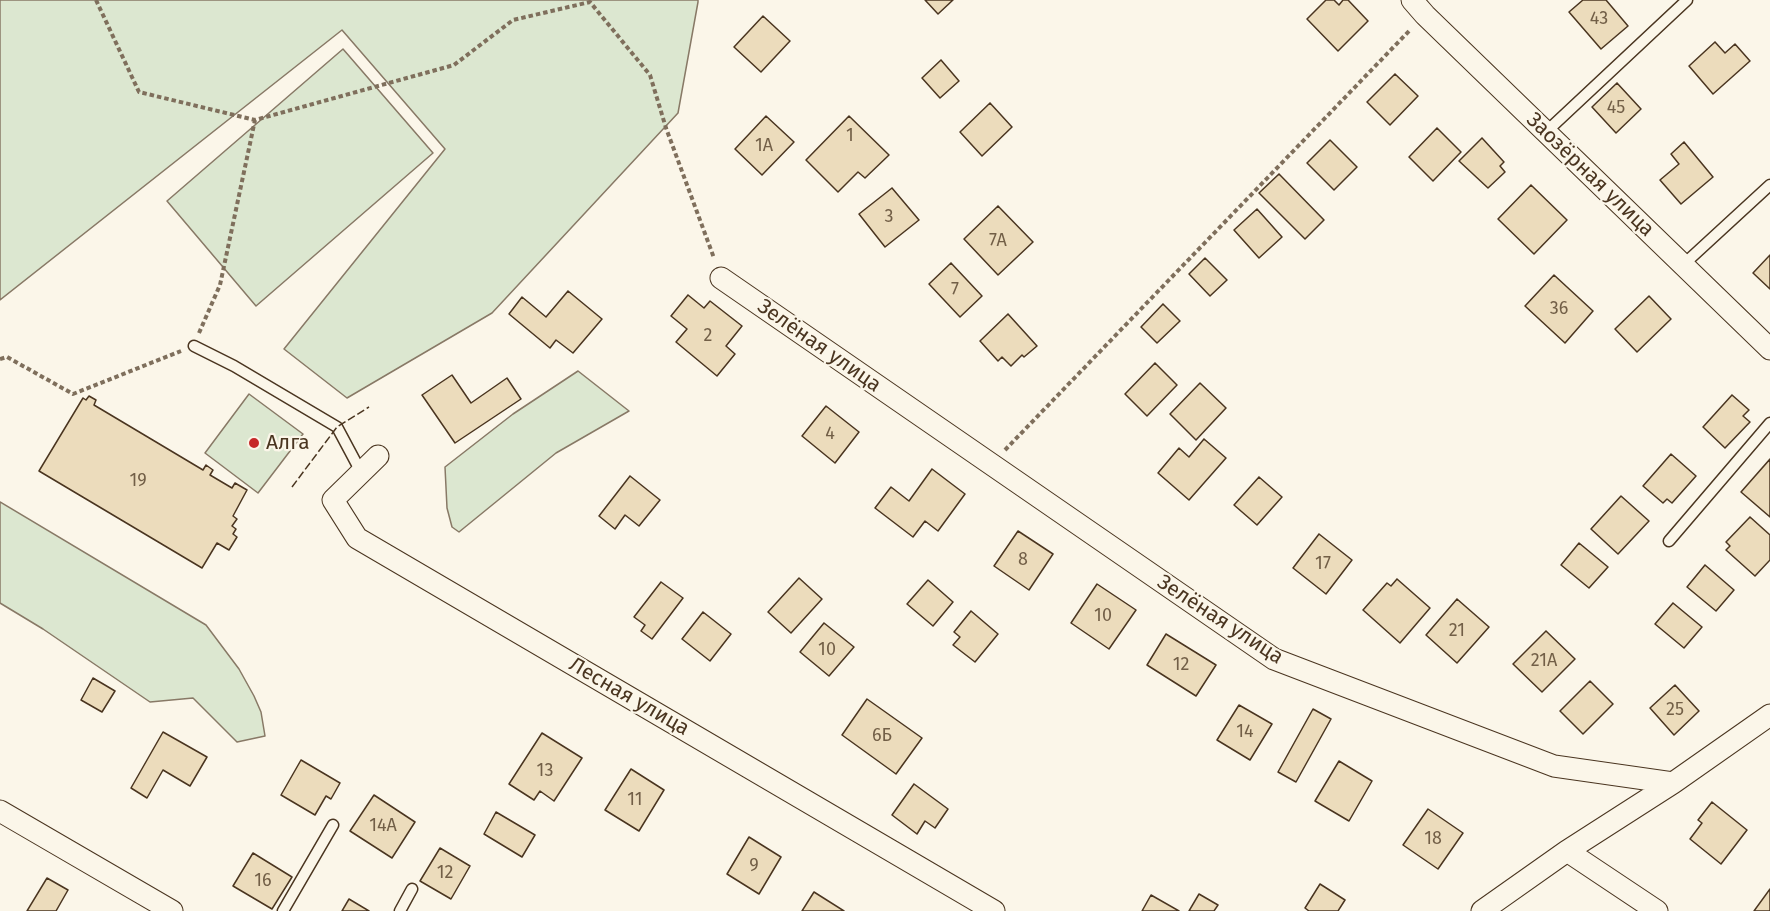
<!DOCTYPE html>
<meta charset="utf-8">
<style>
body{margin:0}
canvas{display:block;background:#fbf6e9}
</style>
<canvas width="1770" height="911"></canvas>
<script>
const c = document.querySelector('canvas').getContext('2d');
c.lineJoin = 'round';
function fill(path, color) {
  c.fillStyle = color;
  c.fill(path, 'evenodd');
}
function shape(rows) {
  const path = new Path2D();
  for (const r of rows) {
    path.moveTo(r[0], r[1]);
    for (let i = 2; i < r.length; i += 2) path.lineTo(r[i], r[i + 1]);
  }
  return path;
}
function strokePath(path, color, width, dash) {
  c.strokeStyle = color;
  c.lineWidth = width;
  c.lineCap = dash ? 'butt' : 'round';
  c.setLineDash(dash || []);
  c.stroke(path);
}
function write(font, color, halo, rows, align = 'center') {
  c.font = font + ' "Fira Sans",sans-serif';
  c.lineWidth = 4.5;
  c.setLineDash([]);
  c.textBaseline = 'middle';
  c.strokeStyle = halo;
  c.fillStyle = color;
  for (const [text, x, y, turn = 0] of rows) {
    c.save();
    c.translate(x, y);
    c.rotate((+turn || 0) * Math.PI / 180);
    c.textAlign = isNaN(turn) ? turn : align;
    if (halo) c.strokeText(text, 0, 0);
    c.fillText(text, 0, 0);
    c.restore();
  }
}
const green = shape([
 [0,0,698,0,698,2,678,113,492,313,347,398,284,349,445,149,342,30,0,300,0,0],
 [343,49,433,153,256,306,167,201,343,49],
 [578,371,629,411,556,453,459,532,452,527,447,508,445,467,513,414,578,371],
 [249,394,303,434,258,493,205,453,249,394],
 [0,502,206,625,239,669,254,696,261,712,265,736,237,742,193,698,150,702,43,629,0,603,0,502]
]);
const building = shape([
 [925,0,953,0,938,14,925,0],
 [1326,0,1334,0,1339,5,1343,0,1348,0,1368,21,1338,51,1307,19,1326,0],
 [1583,0,1606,0,1628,26,1601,49,1569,12,1583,0],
 [763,16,790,41,761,72,734,47,763,16],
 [1715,42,1725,53,1735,44,1750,61,1713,94,1689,66,1715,42],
 [941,60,959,81,940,98,922,78,941,60],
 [1395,74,1418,96,1390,125,1367,102,1395,74],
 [1617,83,1641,109,1616,133,1592,107,1617,83],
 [990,103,1012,127,982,156,960,132,990,103],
 [766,116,794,142,762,175,735,149,766,116],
 [849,116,889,155,865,178,858,172,838,192,806,160,849,116],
 [1437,128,1461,152,1433,181,1409,157,1437,128],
 [1482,138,1504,162,1500,166,1505,172,1488,188,1459,161,1482,138],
 [1330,140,1357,167,1334,190,1307,163,1330,140],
 [1684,142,1713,177,1681,204,1660,180,1679,164,1671,154,1684,142],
 [1279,174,1324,220,1305,239,1259,193,1279,174],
 [1531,185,1567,220,1534,254,1498,219,1531,185],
 [892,188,919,220,885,247,859,214,892,188],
 [998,206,1033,242,998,275,964,239,998,206],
 [1257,209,1282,237,1259,258,1234,230,1257,209],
 [1770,255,1770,289,1753,273,1770,255],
 [1205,258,1227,280,1210,296,1189,274,1205,258],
 [951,263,982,296,960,317,929,284,951,263],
 [1554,275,1593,311,1565,343,1525,306,1554,275],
 [568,291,602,319,573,353,556,340,550,348,509,314,522,297,546,317,568,291],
 [688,295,704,308,710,301,742,326,726,346,735,354,717,376,676,342,687,329,671,316,688,295],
 [1649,296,1671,319,1637,352,1615,329,1649,296],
 [1163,304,1180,321,1157,343,1141,327,1163,304],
 [1008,314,1037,346,1024,357,1022,355,1011,366,1002,357,998,361,980,341,1008,314],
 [1155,363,1177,385,1147,416,1125,394,1155,363],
 [452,375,471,403,507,378,521,399,455,443,422,395,452,375],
 [1200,383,1226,408,1196,440,1170,414,1200,383],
 [1732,395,1749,410,1743,416,1750,422,1725,448,1703,427,1732,395],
 [89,396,96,400,94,405,203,470,206,465,213,470,210,475,232,488,235,483,247,490,233,516,237,519,232,526,236,529,233,534,237,537,229,550,217,543,202,568,39,471,83,398,86,400,89,396],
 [826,406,859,432,835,463,802,436,826,406],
 [1204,439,1226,458,1189,500,1158,473,1179,448,1189,457,1204,439],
 [1671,454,1696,476,1672,503,1667,499,1663,503,1643,486,1671,454],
 [1770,459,1770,517,1741,492,1770,459],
 [932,469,965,494,938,531,925,521,913,537,875,508,891,487,909,501,932,469],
 [630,476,660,500,639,526,625,515,615,529,599,516,630,476],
 [1259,477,1282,497,1257,525,1234,505,1259,477],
 [1621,496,1649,521,1618,554,1591,529,1621,496],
 [1750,517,1770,535,1770,560,1755,576,1726,550,1730,546,1726,542,1750,517],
 [1018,531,1053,554,1029,590,994,566,1018,531],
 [1319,534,1352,560,1326,594,1293,568,1319,534],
 [1579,543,1608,567,1589,588,1561,565,1579,543],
 [1705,565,1734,590,1716,611,1687,587,1705,565],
 [799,578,822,599,791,633,768,612,799,578],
 [1397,579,1430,608,1400,643,1363,610,1387,583,1391,586,1397,579],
 [928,580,953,602,933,626,907,604,928,580],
 [661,582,683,598,652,639,641,631,645,625,634,617,661,582],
 [1097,584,1136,610,1109,649,1071,623,1097,584],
 [1457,599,1489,627,1457,663,1426,635,1457,599],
 [1673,603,1702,627,1684,648,1655,624,1673,603],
 [971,611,998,634,975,662,953,645,960,637,954,632,971,611],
 [703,612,731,634,710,661,682,639,703,612],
 [824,623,854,647,829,676,800,652,824,623],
 [1546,631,1575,659,1542,692,1513,664,1546,631],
 [1166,634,1216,665,1196,696,1147,665,1166,634],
 [93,678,115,691,102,712,81,700,93,678],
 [1590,681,1613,704,1583,734,1560,711,1590,681],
 [1675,685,1699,711,1674,735,1650,708,1675,685],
 [867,699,922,738,896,774,842,735,867,699],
 [1239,705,1272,724,1250,760,1217,740,1239,705],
 [1313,709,1331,719,1296,782,1278,772,1313,709],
 [163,732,207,757,190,786,163,770,147,798,131,788,163,732],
 [542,733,582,758,554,801,540,791,534,800,509,784,542,733],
 [301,760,340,783,331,799,326,796,315,815,281,795,301,760],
 [1339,761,1372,781,1349,821,1315,801,1339,761],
 [631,769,664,790,639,831,605,810,631,769],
 [914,784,948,809,935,828,925,821,917,834,892,815,914,784],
 [374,795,415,822,392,858,350,831,374,795],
 [1712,802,1747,830,1721,864,1690,839,1702,823,1698,820,1712,802],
 [1428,809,1463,833,1438,869,1403,845,1428,809],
 [496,812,535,835,522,857,484,834,496,812],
 [749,837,781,857,759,894,727,874,749,837],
 [440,848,470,866,451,899,420,881,440,848],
 [253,853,292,877,272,909,233,886,253,853],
 [47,878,68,890,56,911,27,911,47,878],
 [1320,884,1345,900,1338,911,1309,911,1305,908,1320,884],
 [1770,889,1770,911,1754,911,1770,889],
 [814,892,844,911,802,911,814,892],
 [1199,894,1218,905,1214,911,1189,911,1199,894],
 [1151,895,1179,911,1142,911,1151,895],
 [349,899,369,911,342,911,349,899]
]);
const path = shape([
 [96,0,139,92,255,120,454,65,513,20,590,2,650,75,666,128,714,258],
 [199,333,220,285,255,120],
 [0,359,7,357,73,394,181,351],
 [1005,450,1410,30]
]);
const service = shape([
 [1546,132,1687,0],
 [1683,265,1770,185],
 [194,346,234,366,337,427,361,472],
 [1669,541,1770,423],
 [283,911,333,825],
 [400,911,412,889]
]);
const minor = shape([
 [1412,0,1425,15,1770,349],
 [721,278,1274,659,1554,766,1673,783,1770,715],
 [378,456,333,500,357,538,994,911],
 [0,811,172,911],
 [1567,851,1657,911],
 [1482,911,1567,851,1673,783]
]);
const fence = shape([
 [292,487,337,427,369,407]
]);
const markers = [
 [254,443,6,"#c62828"]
];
const numberNames = [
 ["43",1599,19],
 ["45",1616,108],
 ["1",850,136],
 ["1А",764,146],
 ["3",889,217],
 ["7А",998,241],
 ["7",955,290],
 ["36",1559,309],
 ["2",708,336],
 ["4",830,434],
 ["19",138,481],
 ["8",1023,560],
 ["17",1323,564],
 ["10",1103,616],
 ["21",1457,631],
 ["10",827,650],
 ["21А",1544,661],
 ["12",1181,665],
 ["25",1675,710],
 ["14",1245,732],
 ["6Б",882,736],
 ["13",545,771],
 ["11",635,800],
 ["14А",383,826],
 ["18",1433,839],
 ["9",754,866],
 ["12",445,873],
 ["16",263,881]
];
const streetNames = [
 ["Заозёрная улица",1590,175,44],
 ["Зелёная улица",819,346,35],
 ["Зелёная улица",1220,620,33],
 ["Лесная улица",629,697,30]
];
const poiNames = [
 ["Алга",266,443]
];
fill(green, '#dce7d0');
strokePath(green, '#887966', 1.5);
fill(building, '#ecdcbc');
strokePath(building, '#4a3520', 1.5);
strokePath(service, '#4a3520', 13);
strokePath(minor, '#4a3520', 23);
strokePath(path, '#7f6f5c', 4, [4.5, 3]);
strokePath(service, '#fbf6e9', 10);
strokePath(minor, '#fbf6e9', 21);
strokePath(fence, '#4a3520', 1.5, [8, 3]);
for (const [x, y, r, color] of markers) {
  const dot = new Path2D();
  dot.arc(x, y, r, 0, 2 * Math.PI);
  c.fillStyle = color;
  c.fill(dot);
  strokePath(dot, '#fbf6e9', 2);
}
write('18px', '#725f47', null, numberNames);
write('21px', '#4a3520', '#fbf6e9', streetNames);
write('21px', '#4a3520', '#fbf6e9', poiNames, 'left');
</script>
